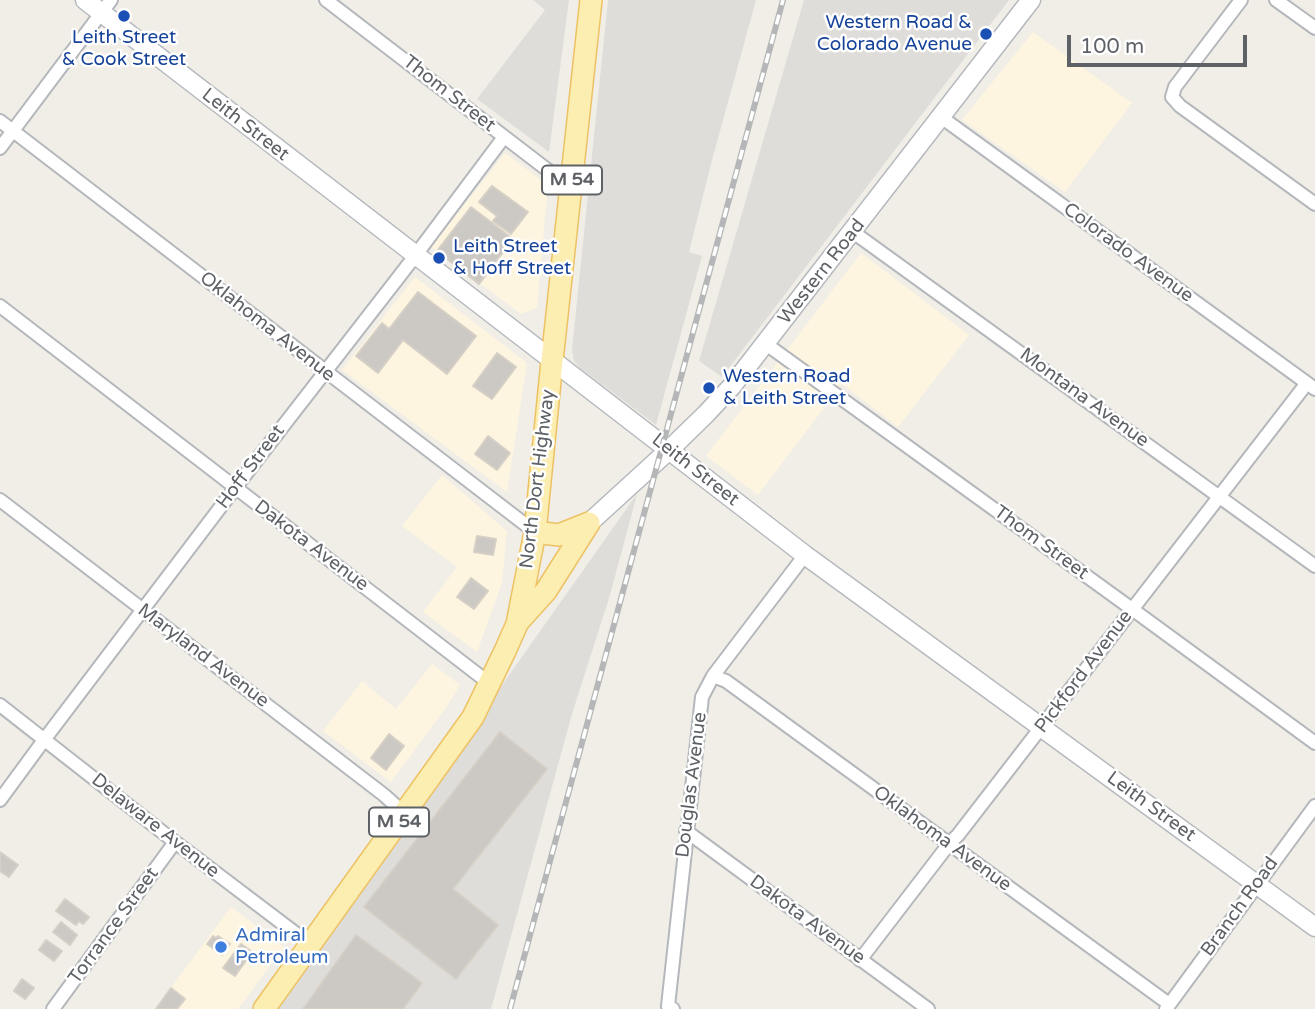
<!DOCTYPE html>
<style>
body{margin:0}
#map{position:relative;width:1315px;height:1009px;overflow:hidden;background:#f0eee7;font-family:"Varela Round",sans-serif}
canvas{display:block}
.scale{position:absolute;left:1067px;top:35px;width:180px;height:32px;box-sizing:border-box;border:4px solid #5e6267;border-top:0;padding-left:9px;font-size:21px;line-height:24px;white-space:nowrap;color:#5e6267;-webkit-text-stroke:5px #fff;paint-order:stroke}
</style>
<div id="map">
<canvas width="1315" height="1009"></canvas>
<div class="scale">100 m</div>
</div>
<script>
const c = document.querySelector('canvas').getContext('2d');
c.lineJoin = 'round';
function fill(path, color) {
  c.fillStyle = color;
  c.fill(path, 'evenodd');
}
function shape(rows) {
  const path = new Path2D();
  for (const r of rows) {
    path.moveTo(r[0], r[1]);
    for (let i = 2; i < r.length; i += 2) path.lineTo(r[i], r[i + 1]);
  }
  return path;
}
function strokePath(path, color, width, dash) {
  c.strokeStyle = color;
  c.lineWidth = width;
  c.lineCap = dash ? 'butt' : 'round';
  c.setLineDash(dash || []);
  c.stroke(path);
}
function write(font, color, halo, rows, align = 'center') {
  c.font = font + ' "Varela Round",sans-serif';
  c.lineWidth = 5;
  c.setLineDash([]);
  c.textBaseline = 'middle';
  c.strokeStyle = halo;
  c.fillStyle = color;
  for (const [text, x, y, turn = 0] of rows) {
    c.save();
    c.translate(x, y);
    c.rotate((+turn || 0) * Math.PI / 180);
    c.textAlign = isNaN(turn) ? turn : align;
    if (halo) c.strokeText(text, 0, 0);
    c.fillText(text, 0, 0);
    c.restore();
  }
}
const commercial = shape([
 [1033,32,1132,103,1065,192,962,120],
 [505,153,548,185,537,308,521,314,431,247],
 [861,253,969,335,898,427,842,384,758,495,706,456],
 [415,277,527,363,507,492,342,370],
 [442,475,507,531,502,583,477,652,423,612,457,567,402,526],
 [432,664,460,685,445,709,391,782,323,731,362,681,396,709],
 [231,907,284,947,238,1009,155,1009]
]);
const industrial = shape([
 [533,0,569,0,549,152,477,99,545,10],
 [608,0,756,0,711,164,689,252,702,256,656,425,580,368,574,361,572,350],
 [804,0,1009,0,722,377,699,361],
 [637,494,610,595,572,714,491,1009,273,1009]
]);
const building = shape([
 [492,186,528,212,511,234,493,221,497,216,479,202,492,186],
 [471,207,513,239,479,284,437,251,471,207],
 [418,292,476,336,447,374,403,340,378,373,356,356,382,323,389,329,418,292],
 [497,353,516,367,492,399,473,386,497,353],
 [488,436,510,453,497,470,475,454,488,436],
 [477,536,496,539,493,555,474,552,477,536],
 [471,578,488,591,474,609,457,597,471,578],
 [500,732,547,769,453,889,498,925,456,979,364,907,500,732],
 [389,734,404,746,386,770,371,758,389,734],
 [0,852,18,865,9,877,0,871,0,852],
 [65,899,89,917,83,924,79,921,76,925,56,911,65,899],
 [61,922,77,935,70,945,53,932,61,922],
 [356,935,422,983,403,1009,303,1009,356,935],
 [213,936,216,938,218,936,230,944,222,955,207,944,213,936],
 [46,940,62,951,54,961,39,950,46,940],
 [241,944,252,952,235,976,223,968,241,944],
 [22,979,34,988,25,999,14,991,22,979],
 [171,988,185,999,177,1009,156,1009,171,988]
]);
const street = shape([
 [326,0,571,188],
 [1241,0,1175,87,1172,97,1180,106,1315,204],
 [1276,0,1315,28],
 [941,117,1315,389],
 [0,121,535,532],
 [0,148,111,0],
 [853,232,1315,566],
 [0,306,489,683],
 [766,344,1132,609,1315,743],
 [0,500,384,795,405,814],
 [713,676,726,681,1169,1004],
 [0,705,175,842,311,945],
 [0,800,44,740,235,488,415,256,504,137],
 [686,831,928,1009],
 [860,960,949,844,958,835,1307,383],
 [53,1009,175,842],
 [673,1009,668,1006,702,697,713,676,805,555],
 [1166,1009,1315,806]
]);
const secondary = shape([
 [85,0,805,555,1315,927],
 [589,523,669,450,706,414,732,386,1031,0]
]);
const primary = shape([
 [535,532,559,535,589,523],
 [518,622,546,591,589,523],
 [264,1009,473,717,505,651,517,624,535,532,552,361,591,0]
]);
const rail = shape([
 [510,1009,783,0]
]);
const markers = [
 [124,16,7,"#1a4fb4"],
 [986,34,7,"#1a4fb4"],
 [439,258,7,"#1a4fb4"],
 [709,388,7,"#1a4fb4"],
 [221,947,7,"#3f7fe0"]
];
const shields = [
 [572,180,60],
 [399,822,60]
];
const shieldNames = [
 ["M 54",572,180],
 ["M 54",399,822]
];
const transitNames = [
 ["Western Road &",972,23,"right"],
 ["Colorado Avenue",972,45,"right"],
 ["Leith Street",124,38,"center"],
 ["& Cook Street",124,60,"center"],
 ["Leith Street",453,247],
 ["& Hoff Street",453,269],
 ["Western Road",723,377],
 ["& Leith Street",723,399]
];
const streetNames = [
 ["Thom Street",449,94,38],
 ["Leith Street",245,125,38],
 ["Colorado Avenue",1128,253,36],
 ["Western Road",822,272,-52],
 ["Oklahoma Avenue",267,327,38],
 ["Montana Avenue",1084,398,36],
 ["Hoff Street",251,467,-53],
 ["Leith Street",695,470,38],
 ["North Dort Highway",538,479,-83],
 ["Thom Street",1041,543,36],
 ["Dakota Avenue",311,546,37],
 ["Maryland Avenue",203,656,37],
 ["Pickford Avenue",1084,672,-53],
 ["Douglas Avenue",692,785,-83],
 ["Leith Street",1151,807,36],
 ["Delaware Avenue",155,826,38],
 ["Oklahoma Avenue",942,839,36],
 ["Branch Road",1240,907,-54],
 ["Dakota Avenue",807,920,36],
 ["Torrance Street",114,926,-54]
];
const shopNames = [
 ["Admiral",235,936],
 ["Petroleum",235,958]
];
fill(commercial, '#fdf5df');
fill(industrial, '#dfddd9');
fill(building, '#ccc9c4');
strokePath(building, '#d5cfc6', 2);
strokePath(street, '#b4b7bb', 16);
strokePath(secondary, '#b5b9be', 21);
strokePath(primary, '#edc264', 24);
strokePath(street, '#fff', 12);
strokePath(secondary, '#fff', 18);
strokePath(primary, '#fcedb0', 21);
strokePath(rail, '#b5b6b7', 6);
strokePath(rail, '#fff', 3.5, [10]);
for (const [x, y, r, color] of markers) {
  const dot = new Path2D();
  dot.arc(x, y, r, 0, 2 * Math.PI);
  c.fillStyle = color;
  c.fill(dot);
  strokePath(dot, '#fff', 2.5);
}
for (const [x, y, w] of shields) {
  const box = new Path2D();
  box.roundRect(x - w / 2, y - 14.5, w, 29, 5);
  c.fillStyle = '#fff';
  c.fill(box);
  strokePath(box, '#5e6267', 2);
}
write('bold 18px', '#5e6267', null, shieldNames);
write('19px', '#164399', '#fff', transitNames, 'left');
write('19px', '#5e6267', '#fff', streetNames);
write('19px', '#366cbe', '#fff', shopNames, 'left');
</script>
